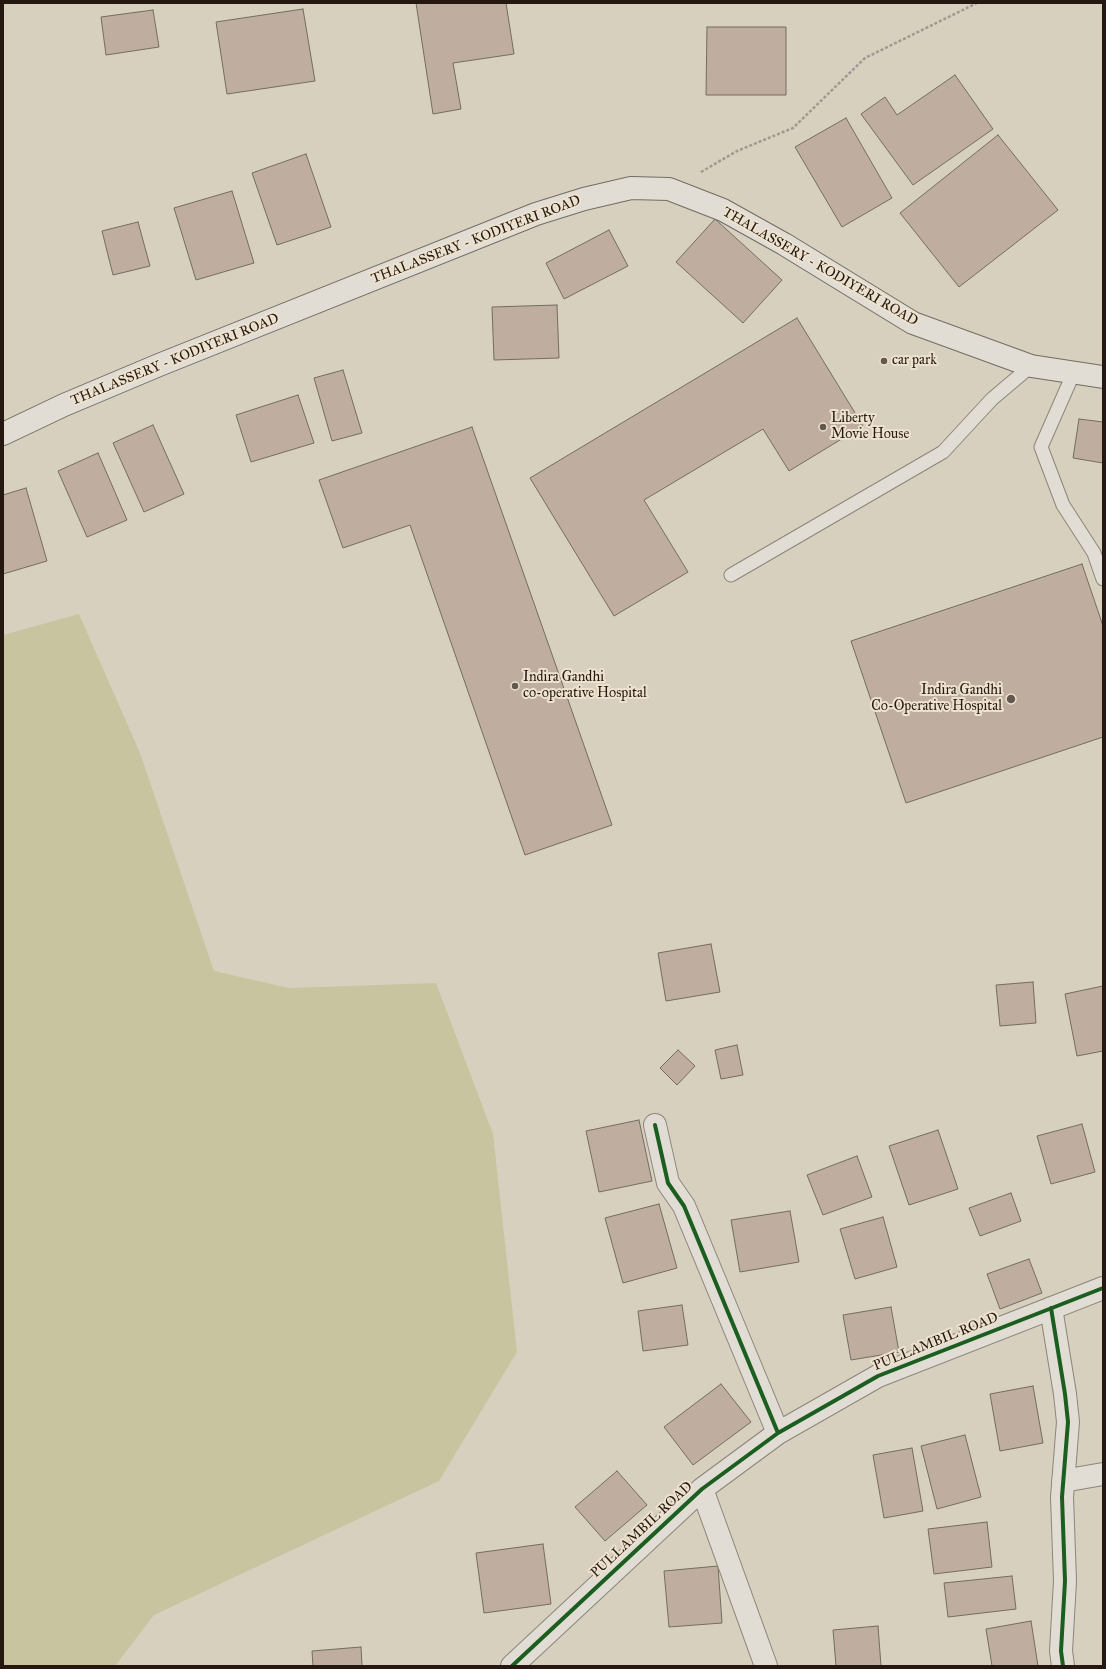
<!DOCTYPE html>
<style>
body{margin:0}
#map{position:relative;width:1106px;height:1669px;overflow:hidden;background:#d8d0be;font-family:"IM FELL Great Primer",serif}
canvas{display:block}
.frame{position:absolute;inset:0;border:4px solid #241811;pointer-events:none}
</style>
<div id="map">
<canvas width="1106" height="1669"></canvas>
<div class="frame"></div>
</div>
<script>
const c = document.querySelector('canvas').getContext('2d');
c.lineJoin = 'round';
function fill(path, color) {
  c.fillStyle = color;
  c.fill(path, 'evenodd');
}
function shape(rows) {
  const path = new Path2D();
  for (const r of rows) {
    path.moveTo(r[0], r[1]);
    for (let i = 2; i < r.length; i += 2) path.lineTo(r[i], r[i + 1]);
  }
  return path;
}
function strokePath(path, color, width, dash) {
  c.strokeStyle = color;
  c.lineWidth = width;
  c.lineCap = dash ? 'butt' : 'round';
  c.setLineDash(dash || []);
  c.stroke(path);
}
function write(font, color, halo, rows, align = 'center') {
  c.font = font + ' "IM FELL Great Primer",serif';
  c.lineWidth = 4;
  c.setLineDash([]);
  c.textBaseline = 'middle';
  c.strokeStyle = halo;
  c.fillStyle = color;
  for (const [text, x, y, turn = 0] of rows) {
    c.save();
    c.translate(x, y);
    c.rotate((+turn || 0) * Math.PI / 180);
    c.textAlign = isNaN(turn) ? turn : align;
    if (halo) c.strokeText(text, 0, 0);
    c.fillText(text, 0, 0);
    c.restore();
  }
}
const green = shape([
 [79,614,140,753,214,971,289,988,436,983,493,1134,517,1352,439,1481,154,1615,115,1666,3,1666,3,635]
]);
const building = shape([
 [416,3,506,3,514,54,453,63,461,109,433,114,416,3],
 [303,9,315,81,227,94,216,22,303,9],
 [153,10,159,47,106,55,101,17,153,10],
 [707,27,786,27,786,95,706,95,707,27],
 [955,75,993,129,913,185,861,114,885,97,897,115,955,75],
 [846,118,892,198,842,227,795,147,846,118],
 [998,135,1058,210,959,287,900,213,998,135],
 [306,154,331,227,277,245,252,173,306,154],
 [232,191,254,263,196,280,174,208,232,191],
 [715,219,782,280,743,323,676,262,715,219],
 [138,222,150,266,113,275,102,231,138,222],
 [609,230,628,266,564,299,546,263,609,230],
 [557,305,559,358,494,360,492,307,557,305],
 [797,318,863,426,789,471,763,429,644,500,688,572,614,616,530,478,797,318],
 [343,370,362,433,332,441,314,378,343,370],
 [298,395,314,443,251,462,236,415,298,395],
 [1079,419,1103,422,1103,463,1073,458,1079,419],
 [153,425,184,494,144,512,113,443,153,425],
 [472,427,612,825,525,855,410,525,343,548,319,480,472,427],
 [98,453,127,520,87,537,58,471,98,453],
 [26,488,47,561,3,574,3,495,26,488],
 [1082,564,1103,626,1103,737,906,803,851,641,1082,564],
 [711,944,720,992,666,1001,658,953,711,944],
 [1033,982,1036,1023,1000,1026,996,985,1033,982],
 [1103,986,1103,1051,1077,1056,1065,994,1103,986],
 [737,1045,743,1075,721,1079,715,1050,737,1045],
 [678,1050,695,1066,677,1085,660,1068,678,1050],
 [639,1120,652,1181,599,1192,586,1131,639,1120],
 [1082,1124,1095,1172,1051,1184,1037,1136,1082,1124],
 [938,1130,958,1189,909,1205,889,1146,938,1130],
 [857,1156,872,1197,823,1215,807,1175,857,1156],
 [1011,1193,1021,1221,980,1236,969,1208,1011,1193],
 [659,1204,677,1268,623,1283,605,1218,659,1204],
 [790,1211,799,1262,740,1272,731,1220,790,1211],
 [883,1217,897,1267,855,1279,840,1229,883,1217],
 [1029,1259,1042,1293,1000,1309,987,1274,1029,1259],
 [682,1305,688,1345,643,1351,638,1311,682,1305],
 [891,1307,899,1352,851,1360,843,1315,891,1307],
 [721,1384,751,1422,693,1465,664,1427,721,1384],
 [1033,1386,1043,1443,1000,1451,990,1394,1033,1386],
 [965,1435,981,1497,937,1509,921,1446,965,1435],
 [912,1448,923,1511,884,1518,873,1455,912,1448],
 [617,1471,647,1505,605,1541,575,1507,617,1471],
 [987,1522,992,1567,934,1574,928,1529,987,1522],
 [543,1544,551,1604,484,1613,476,1553,543,1544],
 [718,1566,722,1623,669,1627,664,1571,718,1566],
 [1012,1576,1016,1609,948,1617,944,1583,1012,1576],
 [1031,1621,1038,1666,992,1666,986,1629,1031,1621],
 [878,1626,881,1666,836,1666,833,1630,878,1626],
 [361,1647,362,1666,313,1666,312,1651,361,1647]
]);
const path = shape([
 [701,172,737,151,793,128,865,58,977,3]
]);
const lane = shape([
 [1074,372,1041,447,1063,505,1094,553,1103,579],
 [731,575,943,452,992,399,1031,366]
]);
const street = shape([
 [655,1125,668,1183,684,1206,778,1433],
 [1051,1308,1065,1394,1068,1422,1062,1497,1065,1581,1061,1651,1063,1666],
 [1063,1481,1103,1474],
 [702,1489,766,1666],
 [512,1666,702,1489,778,1433,878,1376,1103,1288]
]);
const secondary = shape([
 [3,434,64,405,159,365,536,214,584,199,631,188,669,189,723,210,784,244,913,323,1031,366,1103,377]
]);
const cycleway = shape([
 [655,1125,668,1183,684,1206,778,1433],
 [1051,1308,1065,1394,1068,1422,1062,1497,1065,1581,1061,1651,1063,1666],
 [512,1666,702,1489,778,1433,878,1376,1103,1288]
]);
const markers = [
 [884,361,4,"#63584e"],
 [823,427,4,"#63584e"],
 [515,686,4,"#63584e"],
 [1011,699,5,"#63584e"]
];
const streetNames = [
 ["THALASSERY - KODIYERI ROAD",476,240,-21],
 ["THALASSERY - KODIYERI ROAD",820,267,30],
 ["THALASSERY - KODIYERI ROAD",175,360,-22],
 ["PULLAMBIL ROAD",936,1342,-22],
 ["PULLAMBIL ROAD",642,1530,-43]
];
const poiNames = [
 ["car park",892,361],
 ["Liberty",831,419],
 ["Movie House",831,435],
 ["Indira Gandhi",523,678],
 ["co-operative Hospital",523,694],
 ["Indira Gandhi",1002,691,"right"],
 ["Co-Operative Hospital",1002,707,"right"]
];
fill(green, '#c8c4a0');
fill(building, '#bfae9f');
strokePath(building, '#726c62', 1);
strokePath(lane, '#8b857a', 15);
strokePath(street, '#8b857a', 24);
strokePath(secondary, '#726c62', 24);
strokePath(path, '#9e9a93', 2.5, [3, 2]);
strokePath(lane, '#e1ddd4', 13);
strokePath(street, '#e1ddd4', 22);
strokePath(secondary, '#e1ddd4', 22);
strokePath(cycleway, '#1b5e20', 4);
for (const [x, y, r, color] of markers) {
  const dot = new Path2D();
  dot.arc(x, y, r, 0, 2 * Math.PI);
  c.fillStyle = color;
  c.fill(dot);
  strokePath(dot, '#ede2ce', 1.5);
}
write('14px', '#241811', '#ede2ce', streetNames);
write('14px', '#241811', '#ede2ce', poiNames, 'left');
</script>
